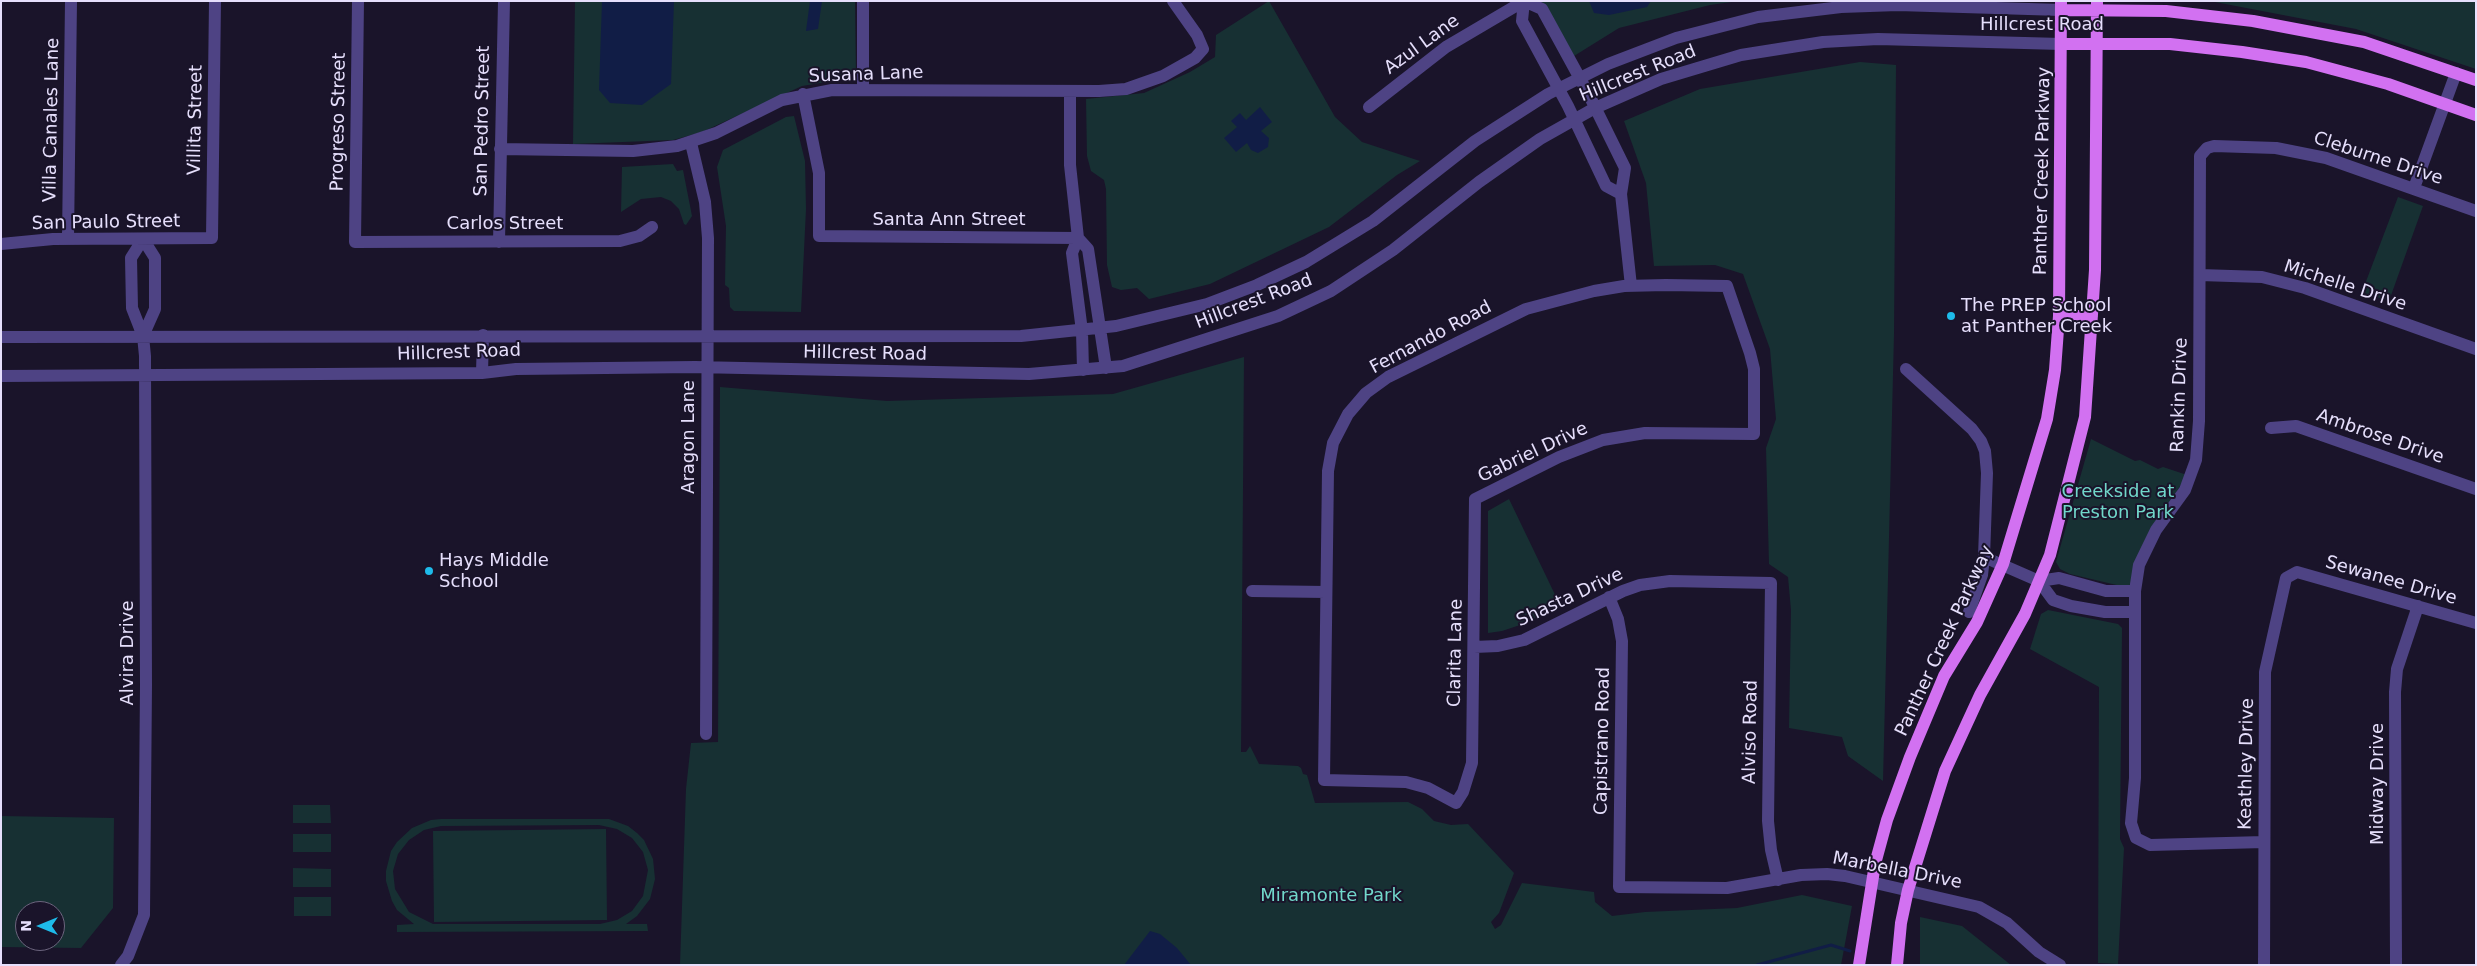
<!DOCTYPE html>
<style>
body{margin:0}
#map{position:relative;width:2477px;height:966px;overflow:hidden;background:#1a142a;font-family:"DejaVu Sans",sans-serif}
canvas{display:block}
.frame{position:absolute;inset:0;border:2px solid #e6dffc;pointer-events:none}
.north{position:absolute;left:15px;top:901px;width:50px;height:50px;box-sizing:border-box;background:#1a142a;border:1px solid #6c657e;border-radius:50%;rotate:270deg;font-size:14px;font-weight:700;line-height:20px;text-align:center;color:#e6dffc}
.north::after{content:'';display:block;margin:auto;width:18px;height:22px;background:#1ebbea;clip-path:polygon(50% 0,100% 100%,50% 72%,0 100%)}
</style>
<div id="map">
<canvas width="2477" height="966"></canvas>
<div class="frame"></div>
<div class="north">N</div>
</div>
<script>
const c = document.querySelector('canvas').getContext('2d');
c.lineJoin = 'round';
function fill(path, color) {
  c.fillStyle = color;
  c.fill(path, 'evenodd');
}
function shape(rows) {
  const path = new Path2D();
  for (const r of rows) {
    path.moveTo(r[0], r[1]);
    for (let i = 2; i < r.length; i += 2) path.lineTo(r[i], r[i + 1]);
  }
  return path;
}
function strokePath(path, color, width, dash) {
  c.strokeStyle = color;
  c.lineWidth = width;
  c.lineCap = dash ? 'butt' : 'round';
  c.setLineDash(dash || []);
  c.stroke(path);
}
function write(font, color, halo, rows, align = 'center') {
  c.font = font + ' "DejaVu Sans",sans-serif';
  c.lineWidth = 4;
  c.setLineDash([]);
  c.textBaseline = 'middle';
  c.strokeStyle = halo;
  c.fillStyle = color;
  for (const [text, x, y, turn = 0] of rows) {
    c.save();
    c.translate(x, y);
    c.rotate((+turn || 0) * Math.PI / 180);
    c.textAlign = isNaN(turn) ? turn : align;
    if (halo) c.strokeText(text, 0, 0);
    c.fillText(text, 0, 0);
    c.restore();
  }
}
const green = shape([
 [575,1,855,1,856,77,802,86,702,132,673,140,573,144],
 [1269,1,1335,117,1362,142,1420,161,1397,175,1329,227,1210,284,1149,299,1137,288,1121,290,1112,287,1107,265,1106,189,1104,180,1091,171,1087,156,1086,99,1144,93,1190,72,1215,57,1216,35],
 [1541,1,1739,1,1710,5,1619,28,1574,56],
 [2197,1,2476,1,2476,69,2356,29,2215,2],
 [1860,62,1896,65,1894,334,1883,781,1848,756,1842,737,1789,728,1791,610,1788,577,1769,564,1766,448,1776,419,1770,349,1743,274,1715,265,1654,266,1646,183,1624,121,1700,89],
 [794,116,805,161,806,209,801,312,734,311,730,307,729,288,725,285,726,226,717,167,723,150,786,117],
 [673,164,677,171,683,170,692,216,686,225,684,224,679,209,671,201,661,197,641,199,621,212,622,167],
 [2398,197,2423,206,2389,301,2362,292],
 [1244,357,1241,752,1246,752,1250,746,1259,764,1298,766,1301,768,1303,774,1307,775,1315,803,1408,802,1422,809,1434,821,1451,825,1468,824,1514,873,1499,913,1491,922,1495,929,1501,925,1522,883,1594,892,1595,902,1612,916,1645,912,1737,908,1802,895,1852,906,1841,965,680,965,686,789,691,743,718,742,720,387,887,401,1113,394],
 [2091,439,2135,461,2140,460,2158,469,2163,467,2187,475,2173,497,2131,584,2125,587,2070,574,2060,569,2056,562],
 [1509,499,1560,605,1526,623,1502,631,1488,633,1488,511],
 [2048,610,2118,624,2122,628,2120,839,2124,848,2118,964,2098,963,2099,687,2030,649,2041,614],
 [293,805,330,805,331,823,293,823],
 [1,816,114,818,113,908,81,948,1,947],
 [25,911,55,911,55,941,25,941],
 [609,819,628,826,637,833,644,840,653,859,655,879,650,899,637,916,626,924,647,924,648,931,397,932,397,925,414,924,397,910,392,901,386,881,386,871,391,851,397,842,412,828,431,820,441,819],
 [599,825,617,829,632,838,643,852,648,870,643,896,632,911,617,920,600,924,433,924,409,912,395,889,393,871,398,854,409,840,424,830,441,826],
 [606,829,607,920,434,922,433,831],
 [293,834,331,834,331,852,293,852],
 [293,868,331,869,331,887,293,887],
 [294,897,331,897,331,916,294,916],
 [1920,917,1962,926,2011,965,1920,965]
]);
const water = shape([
 [602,1,674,1,671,84,642,105,610,103,599,90],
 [810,1,822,1,818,29,806,31],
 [1589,1,1651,1,1647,7,1609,15,1594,13],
 [1260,107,1272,122,1261,131,1269,138,1268,147,1258,153,1251,150,1247,143,1236,152,1224,138,1237,127,1231,121,1240,113,1246,120],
 [1150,931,1160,934,1177,948,1191,965,1124,965]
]);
const stream = shape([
 [1757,965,1831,945,1850,951]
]);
const minor = shape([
 [358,1,355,242,620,241,639,236,652,227],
 [863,1,863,89],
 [1524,1,1542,9,1589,95,1625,168,1621,194,1631,286],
 [1524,1,1522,21,1568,106,1606,186,1621,194],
 [1070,91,1070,165,1078,238,1072,253,1082,331,1083,370],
 [803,94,819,173,819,236,1078,238],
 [1369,107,1446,47,1524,1],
 [691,143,705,202,708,238,706,734],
 [500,149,633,151,677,146,716,133,782,100,832,90,1099,91,1126,89,1163,76,1195,58,1203,49,1197,35,1173,1],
 [2414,188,2456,73],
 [1078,238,1088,249,1106,368],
 [68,239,71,1],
 [143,239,155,258,155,309,143,336],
 [499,242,504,1],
 [1,244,53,239,212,238,215,1],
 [2200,275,2262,277,2305,288,2476,349],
 [1666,285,1727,286,1750,353,1754,369,1754,434,1645,433,1603,440,1559,457,1475,499,1472,763,1463,792,1456,803,1428,788,1406,782,1324,780,1328,471,1333,443,1348,414,1366,393,1388,377,1526,309,1594,291,1624,286,1666,285],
 [1,337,1021,336,1116,326,1207,304,1257,285,1306,262,1373,221,1475,141,1548,94,1608,64,1676,38,1758,17,1841,7,1898,5,2061,10],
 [1906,369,1972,429,1981,441,1985,451,1987,473,1984,557,1982,575,1969,612],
 [482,373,483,335],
 [1,376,482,373,516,369,695,367,1029,374,1123,366,1278,316,1331,291,1393,250,1479,182,1540,139,1595,108,1661,79,1741,55,1823,42,1878,39,2061,44],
 [2271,428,2296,426,2476,489],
 [1984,557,2039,581,2053,600,2071,606,2105,612,2135,612],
 [2039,581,2059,578,2106,591,2135,591],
 [1252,591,1326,592],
 [1609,597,1618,619,1622,641,1619,887,1727,888,1801,875,1827,874,1845,876,1979,907,2007,923,2039,952,2060,965],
 [1474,647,1498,646,1524,640,1623,591,1640,585,1670,581,1771,583,1768,821,1771,850,1778,880],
 [2264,842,2150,845,2136,838,2131,823,2135,778,2135,591,2139,565,2156,530,2185,490,2196,460,2199,421,2200,156,2207,148,2214,146,2276,148,2326,158,2476,211],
 [121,965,128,956,144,915,146,685,145,356,143,336,132,308,131,258,143,239],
 [2264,965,2265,672,2286,578,2297,572,2476,623],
 [2396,965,2395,692,2397,669,2418,606]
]);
const major = shape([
 [2061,10,2166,11,2253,21,2364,42,2476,80],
 [2061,44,2170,44,2242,52,2306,62,2388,84,2476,115],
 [2059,316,2092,316],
 [1859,965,1875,864,1887,820,1910,757,1944,676,1977,622,2003,564,2047,419,2055,370,2059,316,2061,1],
 [1897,965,1901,923,1908,890,1945,771,1980,695,2025,614,2050,555,2085,417,2095,270,2097,1]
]);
const markers = [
 [1951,316,5,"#1ebbea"],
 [429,571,5,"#1ebbea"]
];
const streetNames = [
 ["Hillcrest Road",2042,25],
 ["Azul Lane",1422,45,-36],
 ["Hillcrest Road",1638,74,-22],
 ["Susana Lane",866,75,-2],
 ["Villa Canales Lane",52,120,-89],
 ["Villita Street",196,120,-89],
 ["San Pedro Street",483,121,-89],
 ["Progreso Street",339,122,-89],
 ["Cleburne Drive",2378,159,18],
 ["Panther Creek Parkway",2043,171,-89],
 ["Santa Ann Street",949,220],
 ["San Paulo Street",106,223,-1],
 ["Carlos Street",505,224],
 ["Michelle Drive",2345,286,18],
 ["Hillcrest Road",1254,302,-21],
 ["Fernando Road",1431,338,-28],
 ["Hillcrest Road",459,353,-2],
 ["Hillcrest Road",865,354,1],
 ["Rankin Drive",2180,395,-88],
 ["Aragon Lane",689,437,-90],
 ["Ambrose Drive",2380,437,19],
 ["Gabriel Drive",1533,453,-25],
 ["Sewanee Drive",2391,581,16],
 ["Shasta Drive",1570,598,-25],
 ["Panther Creek Parkway",1945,641,-65],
 ["Alvira Drive",128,653,-90],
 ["Clarita Lane",1456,653,-89],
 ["Alviso Road",1751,732,-89],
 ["Capistrano Road",1603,741,-89],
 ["Keathley Drive",2247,764,-89],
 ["Midway Drive",2378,784,-90],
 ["Marbella Drive",1897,871,11]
];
const poiNames = [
 ["The PREP School",1961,306],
 ["at Panther Creek",1961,327],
 ["Hays Middle",439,561],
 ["School",439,582]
];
const parkNames = [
 ["Creekside at",2118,492],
 ["Preston Park",2118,513],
 ["Miramonte Park",1331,896]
];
fill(green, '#173033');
fill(water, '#111d46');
strokePath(stream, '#111d46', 3);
strokePath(minor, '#4e4384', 12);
strokePath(major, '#d271f1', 12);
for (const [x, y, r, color] of markers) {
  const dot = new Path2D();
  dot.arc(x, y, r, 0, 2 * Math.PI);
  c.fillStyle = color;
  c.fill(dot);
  strokePath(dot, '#1a142a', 2);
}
write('18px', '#e6dffc', '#1a142a', streetNames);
write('18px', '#e6dffc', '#1a142a', poiNames, 'left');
write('18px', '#71d7ca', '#1a142a', parkNames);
</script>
